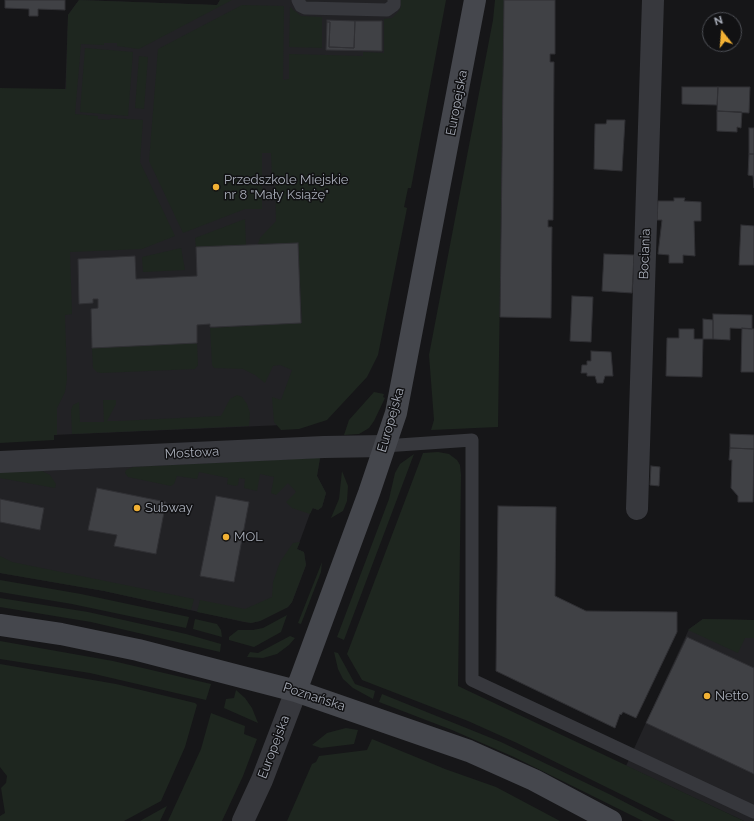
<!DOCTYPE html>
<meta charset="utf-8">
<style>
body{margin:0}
#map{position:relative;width:754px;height:821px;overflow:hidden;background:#161618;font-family:Raleway,sans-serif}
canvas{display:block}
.north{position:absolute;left:702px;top:12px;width:40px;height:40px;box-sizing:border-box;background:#111113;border:1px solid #4d4f55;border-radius:50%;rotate:343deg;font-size:11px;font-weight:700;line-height:16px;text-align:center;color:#a8adb8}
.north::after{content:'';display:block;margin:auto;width:14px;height:18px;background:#f2b134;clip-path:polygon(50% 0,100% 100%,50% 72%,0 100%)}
</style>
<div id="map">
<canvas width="754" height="821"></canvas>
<div class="north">N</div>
</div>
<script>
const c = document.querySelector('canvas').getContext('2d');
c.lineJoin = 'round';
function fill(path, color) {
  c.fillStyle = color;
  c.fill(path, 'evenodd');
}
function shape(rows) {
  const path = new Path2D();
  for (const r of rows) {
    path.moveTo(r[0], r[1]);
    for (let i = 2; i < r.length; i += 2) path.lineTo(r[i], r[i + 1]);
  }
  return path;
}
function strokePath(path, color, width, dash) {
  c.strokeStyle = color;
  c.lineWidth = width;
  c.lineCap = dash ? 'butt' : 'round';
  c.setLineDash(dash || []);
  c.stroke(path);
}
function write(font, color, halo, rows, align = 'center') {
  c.font = font + ' Raleway,sans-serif';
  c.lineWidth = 3;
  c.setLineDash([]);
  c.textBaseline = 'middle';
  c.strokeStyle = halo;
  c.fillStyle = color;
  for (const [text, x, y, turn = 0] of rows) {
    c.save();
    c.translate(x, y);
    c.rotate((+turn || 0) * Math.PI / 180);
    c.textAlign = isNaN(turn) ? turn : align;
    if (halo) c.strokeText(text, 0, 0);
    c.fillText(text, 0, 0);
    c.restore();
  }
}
const built = shape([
 [79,0,217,5,220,0,412,0,283,425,53,435,68,15],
 [320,458,317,476,326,493,322,507,318,510,312,508,297,549,304,552,306,565,292,602,288,607,260,621,251,623,244,622,104,591,0,573,0,473],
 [703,619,754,620,754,821,744,821,626,766,689,629]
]);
const green = shape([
 [79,0,217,5,220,0,232,0,139,49,117,46,117,43,104,43,104,45,81,44,75,114,98,116,98,119,110,120,111,118,143,120,140,162,175,236,142,249,70,252,72,314,65,315,67,379,65,392,57,408,57,435,54,435,54,440,0,443,0,88,66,89,68,15],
 [401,0,446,0,411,188,408,188,404,207,407,208,378,355,367,377,327,420,299,429,281,430,274,422,272,397,281,400,292,370,280,365,273,366,265,383,255,375,243,369,214,368,212,365,210,328,302,323,298,243,258,244,260,238,276,221,275,180,272,175,271,153,262,153,262,209,245,209,183,233,149,161,158,49,242,5,284,6,283,80,289,79,289,54,363,56,363,52,384,53,384,19,392,18,398,12,401,7],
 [495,0,504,0,498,427,431,430,434,420,429,355,493,20],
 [290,7,301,16,322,17,322,48,289,47],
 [85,48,133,52,128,116,80,112],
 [139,56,148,57,144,109,135,108],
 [245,219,246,245,196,247,195,238],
 [181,248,185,270,143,272,142,257],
 [197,343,198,365,195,369,101,373,97,372,93,368,92,348],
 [374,392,384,394,383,397,385,398,374,421,369,428,359,434,344,435,349,420],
 [237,395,242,397,247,404,250,413,249,426,72,434,71,410,73,405,79,402,80,422,104,422,103,400,116,400,116,404,107,421,118,421,221,416,230,399],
 [438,452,449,454,457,460,460,465,461,475,458,686,744,821,675,821,517,743,468,721,362,680,347,654,423,453],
 [414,454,344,640,337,637,389,499,395,473,400,464],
 [313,458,320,458,317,476,326,493,322,507,318,510,313,508,310,514,292,508,286,502,296,492,288,483,276,495,271,493,274,477,260,474,257,491,244,488,245,479,239,478,238,485,235,486,227,484,228,478,199,472,197,479,177,476,174,484,171,486,128,477,125,473,126,470,133,467],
 [40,470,50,475,56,484,55,488,0,478,0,472],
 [342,471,348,486,347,501,343,511,331,518,339,499],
 [300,542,297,549,304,552,306,565,292,602,288,607,260,621,251,623,197,612,200,600,245,609,272,597,273,582,280,562,293,543],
 [0,556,12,562,194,599,191,610,104,591,0,573],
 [322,562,321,572,301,624,298,623],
 [0,580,81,594,189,617,186,628,72,604,0,592],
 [0,598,88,612,186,634,221,644,220,652,91,622,0,607],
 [287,615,281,632,254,647,229,640,229,637,238,630,253,630,263,628],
 [195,619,217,624,221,630,222,637,193,629],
 [703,619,754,620,754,638,745,638,738,653,688,630],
 [290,636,295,638,289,645,277,654,263,658,247,657,250,652,258,653],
 [0,641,113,661,211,684,206,700,90,673,0,659],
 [334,652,338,653,355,684,375,691,373,699,353,688,343,679,338,669],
 [0,664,116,684,195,703,197,705,185,747,161,801,124,821,0,821,0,816,5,813,1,788,6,783,7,776,0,767],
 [236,690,245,698,252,708,258,723,224,708,226,699,234,698],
 [382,694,501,742,611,795,661,821,643,821,514,757,452,730,379,702],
 [211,713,245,726,244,734,257,739,243,776,222,821,168,821,201,749],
 [346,728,358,730,354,744,321,748,312,745,327,733],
 [372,739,445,769,496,787,560,821,287,821,312,764,316,762,319,756,367,750],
 [167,806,160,821,140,821]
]);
const building = shape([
 [5,0,65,0,65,10,38,9,38,16,29,16,29,9,5,8,5,0],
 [504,0,555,0,555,54,550,54,550,62,554,62,553,220,548,220,548,227,552,227,551,318,500,317,504,0],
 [327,20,355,21,354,48,329,47,330,22,327,22,327,20],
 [355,21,382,21,382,51,326,50,327,22,330,22,329,47,354,48,355,21],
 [682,87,718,87,717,105,682,104,682,87],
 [718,87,750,87,749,113,717,111,718,87],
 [717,111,742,112,741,128,737,127,737,132,717,131,717,111],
 [607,120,625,120,622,171,594,169,595,124,606,124,607,120],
 [749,128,754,128,754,154,749,154,749,128],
 [749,154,754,154,754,188,753,176,748,175,749,154],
 [674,198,685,198,684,201,701,202,701,221,694,221,695,256,683,255,683,263,669,263,669,255,658,254,662,220,657,220,658,201,674,201,674,198],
 [741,225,754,226,754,265,739,265,741,225],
 [298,243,301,323,215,327,210,327,210,324,197,325,197,343,92,348,91,309,98,308,98,299,93,299,93,303,79,304,78,259,135,256,136,279,197,276,196,247,298,243],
 [604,254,634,255,632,293,602,291,604,254],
 [572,296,593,297,591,342,570,341,572,296],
 [713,314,752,315,752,329,730,328,730,340,713,339,713,314],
 [703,319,713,320,713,339,703,339,703,319],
 [742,328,754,329,754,372,741,372,742,328],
 [679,329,694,329,694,339,703,339,702,377,666,376,667,338,679,338,679,329],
 [591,351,611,352,613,376,605,376,603,383,597,383,595,376,587,376,587,373,581,373,582,365,587,365,587,361,591,361,591,351],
 [730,434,754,435,754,449,730,448,730,434],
 [730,448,754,449,753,502,738,502,738,496,731,488,732,460,729,460,730,448],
 [651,466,660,467,659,486,650,485,651,466],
 [97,488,166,502,156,554,114,546,117,535,88,530,97,488],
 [216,496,249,502,234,582,200,576,216,496],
 [0,499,44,508,40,530,0,522,0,499],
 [498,506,556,507,555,596,586,611,677,612,677,632,636,718,623,712,621,715,620,714,615,728,496,671,498,506],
 [687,637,754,668,754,774,646,723,687,637]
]);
const lane = shape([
 [298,0,301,6,305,8,387,10,394,5,394,0],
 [384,446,472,440,472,680,754,812]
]);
const street = shape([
 [0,462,324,447,384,446],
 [637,509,653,0],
 [243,821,262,780,296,691]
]);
const secondary = shape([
 [0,625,61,634,138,650,296,691,469,751,534,780,611,821],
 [296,691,369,493,396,413,475,0]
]);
const markers = [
 [216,187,4,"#f2b134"],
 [137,508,4,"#f2b134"],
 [226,537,4,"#f2b134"],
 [707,696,4,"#f2b134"]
];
const streetNames = [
 ["Europejska",457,103,-79],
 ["Bociania",645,254,-88],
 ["Europejska",391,420,-74],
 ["Mostowa",192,453,-3],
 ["Poznańska",314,697,18],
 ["Europejska",274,747,-69]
];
const poiNames = [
 ["Przedszkole Miejskie",224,180],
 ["nr 8 \"Mały Książę\"",224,195],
 ["Subway",145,508],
 ["MOL",234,537],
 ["Netto",715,696]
];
fill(built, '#222225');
fill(green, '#1e261f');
fill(building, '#404145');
strokePath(building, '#303034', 1);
strokePath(lane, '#37383d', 13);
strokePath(street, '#37383d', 22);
strokePath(secondary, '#45474d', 22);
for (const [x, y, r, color] of markers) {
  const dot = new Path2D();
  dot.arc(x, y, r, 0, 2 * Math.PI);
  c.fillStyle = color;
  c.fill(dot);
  strokePath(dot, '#111113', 1.5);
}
write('13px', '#a8adb8', '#111113', streetNames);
write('13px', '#a8adb8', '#111113', poiNames, 'left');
</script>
